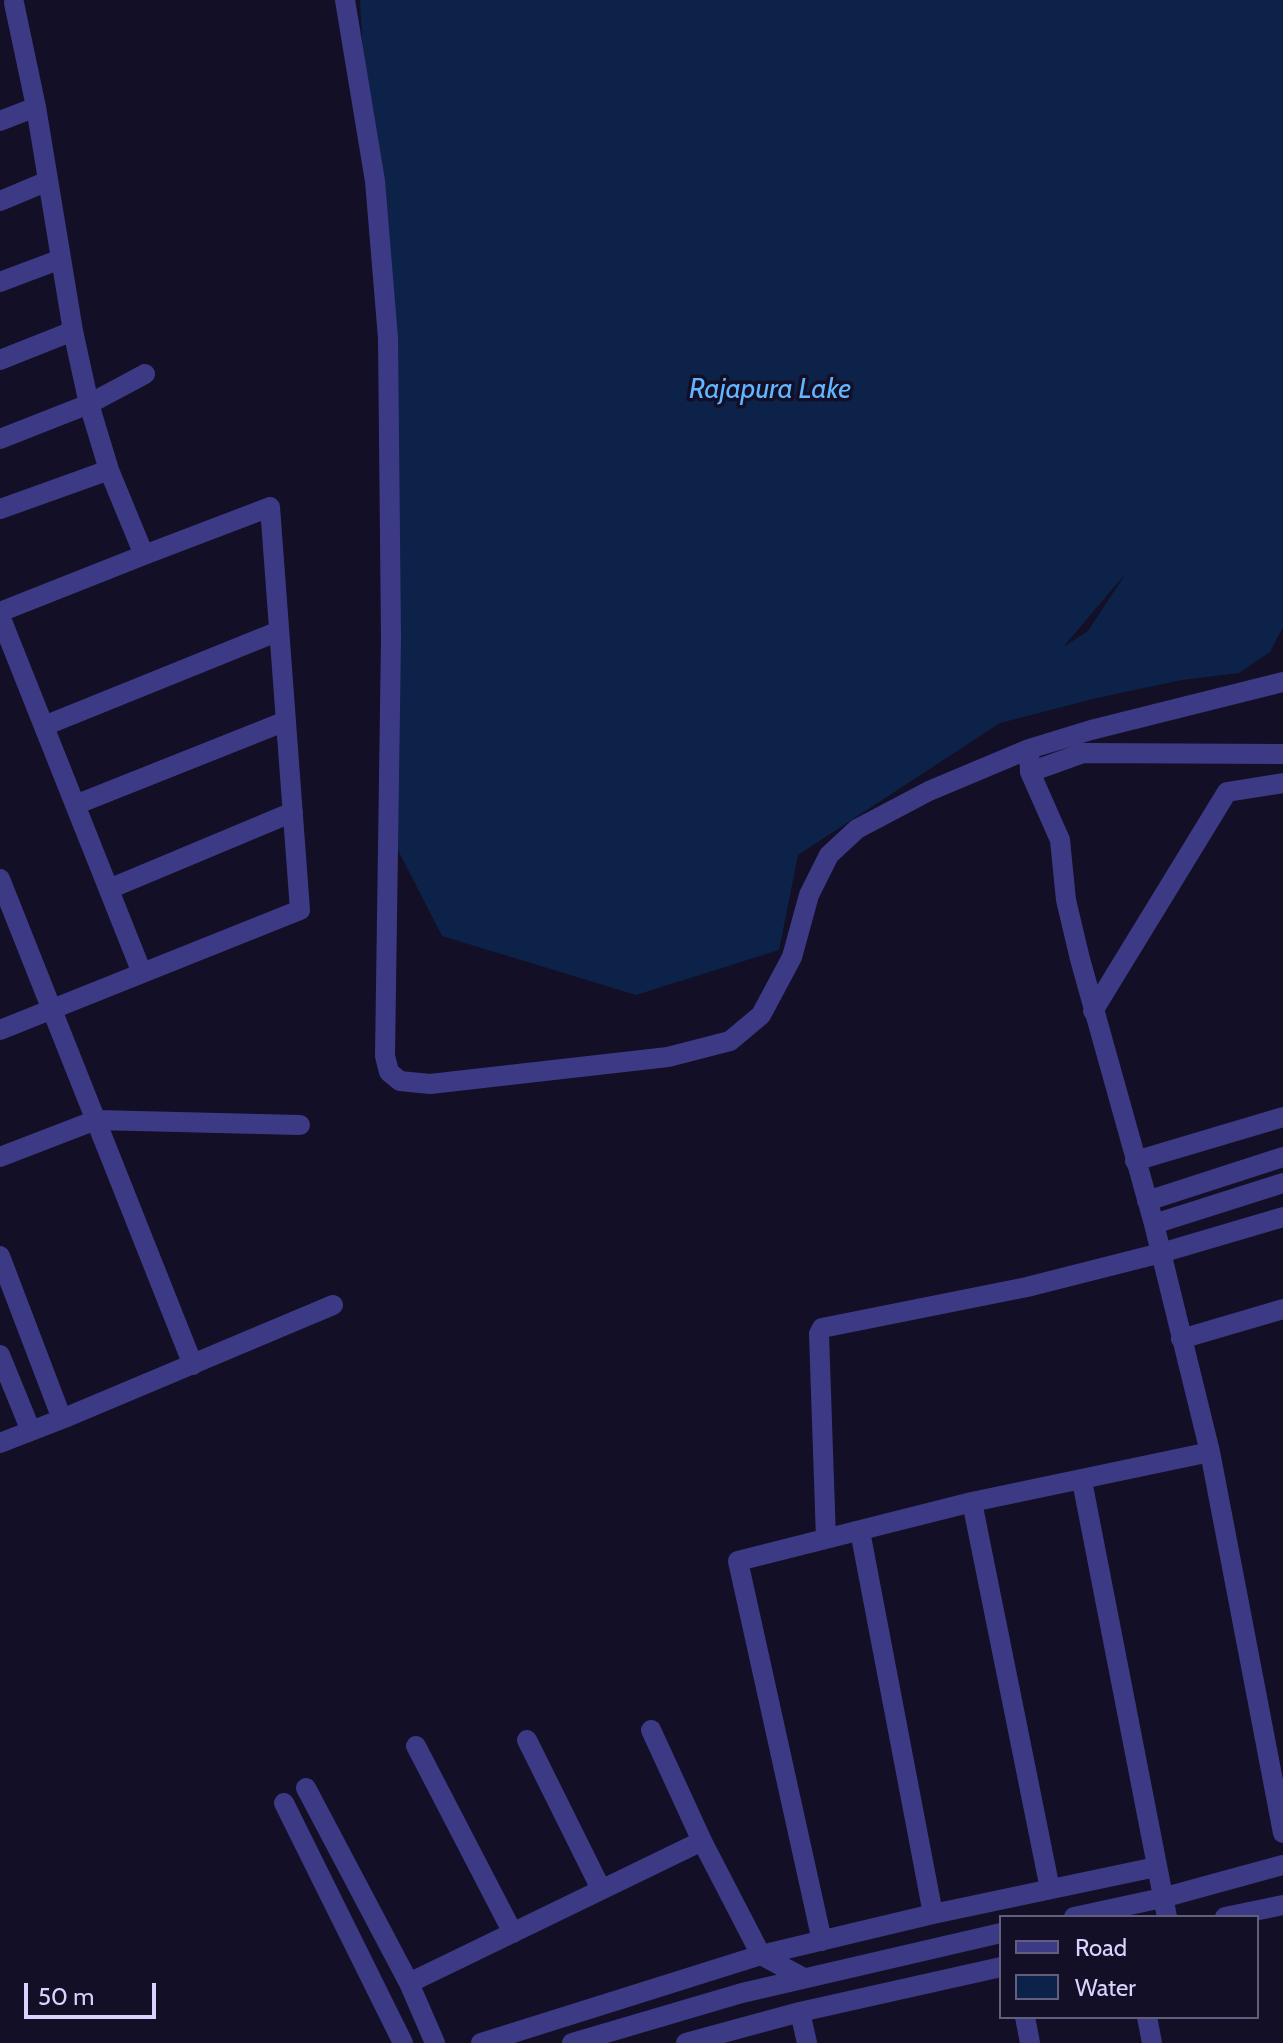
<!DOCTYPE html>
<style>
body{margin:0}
#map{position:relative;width:1283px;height:2043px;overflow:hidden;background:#130f26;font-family:Cabin,sans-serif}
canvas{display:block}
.legend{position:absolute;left:999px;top:1915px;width:260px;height:104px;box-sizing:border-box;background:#130f26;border:2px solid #625e7d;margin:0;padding:10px 14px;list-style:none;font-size:24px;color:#d9d4ff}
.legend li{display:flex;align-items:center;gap:16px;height:40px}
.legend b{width:40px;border:2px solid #625e7d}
.scale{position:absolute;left:24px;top:1983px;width:132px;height:36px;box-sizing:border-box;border:4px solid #d9d4ff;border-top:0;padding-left:10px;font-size:24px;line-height:28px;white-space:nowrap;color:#d9d4ff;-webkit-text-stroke:6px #130f26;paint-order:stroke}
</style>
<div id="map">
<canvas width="1283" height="2043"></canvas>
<ul class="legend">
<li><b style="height:10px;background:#3d3a85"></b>Road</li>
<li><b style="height:22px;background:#0c2248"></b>Water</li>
</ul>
<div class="scale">50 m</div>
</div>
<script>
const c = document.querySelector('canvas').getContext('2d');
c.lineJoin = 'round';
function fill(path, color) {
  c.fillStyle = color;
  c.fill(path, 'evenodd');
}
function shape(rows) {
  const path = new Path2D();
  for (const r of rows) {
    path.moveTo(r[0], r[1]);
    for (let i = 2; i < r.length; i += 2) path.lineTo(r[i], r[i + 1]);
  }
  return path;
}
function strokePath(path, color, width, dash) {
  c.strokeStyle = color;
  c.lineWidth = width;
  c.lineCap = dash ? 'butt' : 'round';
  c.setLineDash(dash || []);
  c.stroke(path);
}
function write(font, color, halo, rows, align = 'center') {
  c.font = font + ' Cabin,sans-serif';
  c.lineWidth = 7;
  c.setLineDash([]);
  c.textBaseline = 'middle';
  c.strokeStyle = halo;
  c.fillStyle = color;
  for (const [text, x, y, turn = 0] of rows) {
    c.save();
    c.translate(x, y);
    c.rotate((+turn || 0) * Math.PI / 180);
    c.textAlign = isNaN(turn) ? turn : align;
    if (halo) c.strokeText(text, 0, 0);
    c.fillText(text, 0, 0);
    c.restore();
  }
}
const water = shape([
 [360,0,1283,0,1283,627,1270,652,1239,673,1182,680,1097,698,1000,723,798,855,779,950,636,995,442,936,382,819,390,565],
 [1126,573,1088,631,1065,646,1065,645]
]);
const minor = shape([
 [345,0,375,181,388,338,391,638,385,1056,389,1072,400,1081,430,1084,668,1057,730,1041,761,1015,792,957,809,895,829,855,857,829,929,791,1029,749],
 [0,121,36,107],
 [0,201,48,181],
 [0,282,61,259],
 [0,360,73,331],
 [0,439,89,404,145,374],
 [0,509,109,470],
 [0,612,144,555,109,470,89,404,73,331,36,107,14,3],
 [0,616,142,973],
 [1283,682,1091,730,1029,749,1030,772,1060,840,1066,900,1080,959,1154,1224,1210,1452,1283,1833],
 [44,726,279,631],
 [1030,772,1083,753,1283,754],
 [75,805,286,721],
 [0,879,193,1365],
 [109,889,293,812],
 [1093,1011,1227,792,1283,783],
 [0,1030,300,910,270,507,144,555],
 [0,1157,96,1120,300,1125],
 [1135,1161,1283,1117],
 [1147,1201,1283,1157],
 [1154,1224,1283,1183],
 [0,1256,62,1419,333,1305],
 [1181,1339,1283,1309],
 [0,1355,31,1431],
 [0,1443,62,1419],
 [1082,1481,1167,1917],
 [972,1502,1050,1889],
 [860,1531,933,1914],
 [826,1539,819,1334,822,1328,1027,1287,1161,1253,1283,1217],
 [651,1730,702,1841],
 [527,1740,601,1889],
 [416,1746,513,1933],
 [306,1788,409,1983],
 [284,1803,403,2043],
 [1074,1917,1162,1898,1283,1865],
 [1225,1917,1283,1905],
 [822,1941,738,1561,972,1502,1210,1452],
 [800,2012,807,2043],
 [1025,2017,1030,2043],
 [1147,2017,1152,2043],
 [435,2043,409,1983,702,1841,761,1955,802,1977],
 [481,2043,761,1955,933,1914,1156,1867],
 [572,2043,742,1993,1001,1933],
 [686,2043,800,2012,1001,1967]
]);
const waterNames = [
 ["Rajapura Lake",770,390]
];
fill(water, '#0c2248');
strokePath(minor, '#3d3a85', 20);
write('italic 28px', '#62b6ff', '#130f26', waterNames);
</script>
